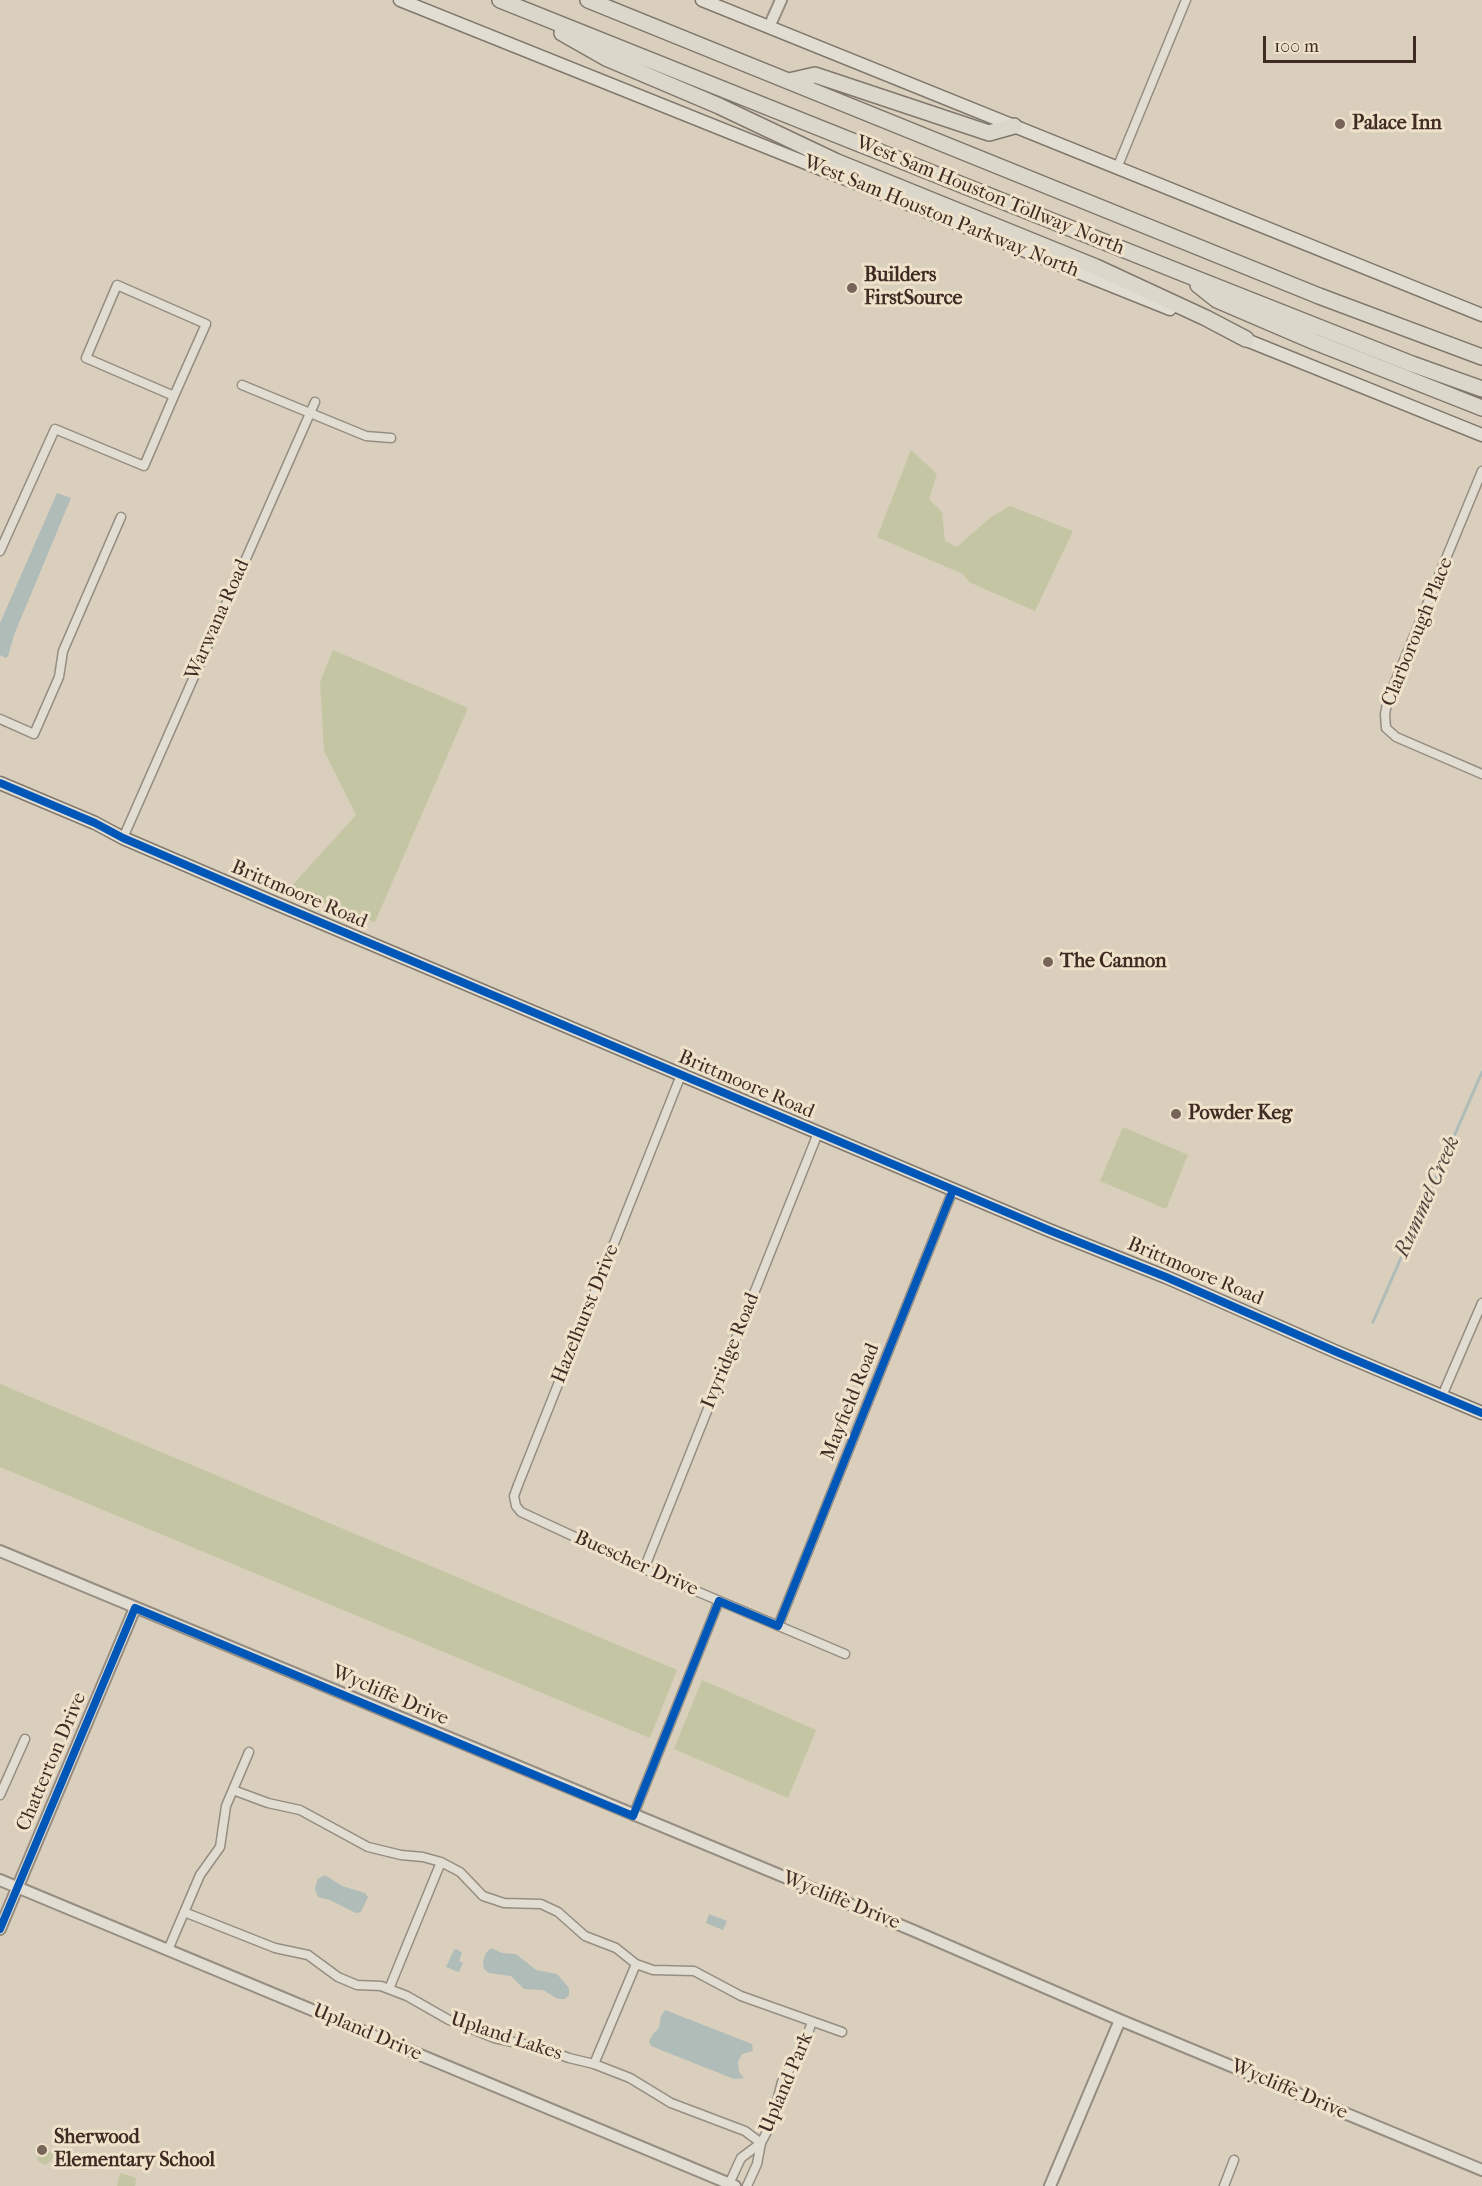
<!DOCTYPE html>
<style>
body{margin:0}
#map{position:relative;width:1482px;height:2186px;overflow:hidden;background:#d9cfbc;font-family:"IM FELL French Canon",serif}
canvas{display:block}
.scale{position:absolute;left:1263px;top:36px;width:153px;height:27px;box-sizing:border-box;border:3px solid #402b24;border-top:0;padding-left:8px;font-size:18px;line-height:21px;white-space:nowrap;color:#402b24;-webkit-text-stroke:4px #efe2cb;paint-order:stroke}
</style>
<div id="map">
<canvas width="1482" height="2186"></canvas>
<div class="scale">100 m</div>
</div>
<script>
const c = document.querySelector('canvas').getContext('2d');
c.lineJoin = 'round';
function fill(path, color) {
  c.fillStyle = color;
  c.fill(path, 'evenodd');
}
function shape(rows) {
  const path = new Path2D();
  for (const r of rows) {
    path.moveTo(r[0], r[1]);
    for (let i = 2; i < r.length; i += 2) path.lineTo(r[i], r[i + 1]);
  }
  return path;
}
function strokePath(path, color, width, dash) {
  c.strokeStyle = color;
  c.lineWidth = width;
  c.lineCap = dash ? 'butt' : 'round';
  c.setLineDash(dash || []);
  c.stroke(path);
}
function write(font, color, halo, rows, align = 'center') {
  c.font = font + ' "IM FELL French Canon",serif';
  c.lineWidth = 6;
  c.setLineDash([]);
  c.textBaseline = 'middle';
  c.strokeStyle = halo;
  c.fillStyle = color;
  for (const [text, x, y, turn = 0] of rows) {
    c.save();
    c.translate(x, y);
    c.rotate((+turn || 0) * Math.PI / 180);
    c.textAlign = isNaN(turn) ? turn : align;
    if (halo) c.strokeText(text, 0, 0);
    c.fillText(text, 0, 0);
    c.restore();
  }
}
const green = shape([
 [911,450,937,474,929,499,942,512,945,541,957,547,991,517,1010,506,1073,531,1035,611,969,582,963,574,877,537],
 [333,650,468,708,375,922,287,891,356,815,324,751,320,682],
 [1123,1127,1188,1155,1166,1209,1100,1181],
 [0,1384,677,1670,650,1738,0,1467],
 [702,1680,816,1730,788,1798,674,1749],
 [42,2148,54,2154,51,2161,45,2165,37,2160],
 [78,2156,89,2165,90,2167,89,2170,81,2170,71,2164,72,2158],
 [120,2173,136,2178,135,2186,117,2186]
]);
const water = shape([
 [57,493,71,498,14,635,8,656,6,658,0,655,0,623],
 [325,1875,342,1886,365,1893,368,1897,361,1912,356,1913,330,1900,318,1897,315,1889,316,1884,318,1879],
 [709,1914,727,1921,723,1930,706,1923],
 [491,1948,502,1953,516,1954,536,1970,557,1974,569,1988,569,1995,565,1999,558,1999,543,1990,524,1989,511,1976,489,1973,484,1969,483,1962,486,1953],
 [457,1949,462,1953,459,1961,463,1963,459,1972,446,1967,454,1950],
 [665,2010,752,2044,753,2051,742,2054,738,2062,739,2072,744,2078,734,2079,651,2046,649,2041,653,2034,659,2028,661,2016]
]);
const stream = shape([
 [1373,1322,1482,1072]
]);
const minor = shape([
 [1117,168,1186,0],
 [242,385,366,436,391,438],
 [1482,471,1388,699,1385,714,1386,728,1396,737,1482,774],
 [0,551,55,429,144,466,174,396,206,324,117,285,86,358,174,396],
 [0,719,34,734,59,677,63,651,121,517],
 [123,838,315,402],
 [681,1075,518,1485,514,1496,516,1506,521,1512,644,1569,845,1654],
 [1442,1396,1482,1303],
 [644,1569,818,1133],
 [778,1626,953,1190],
 [233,1790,268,1803,300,1810,368,1847,401,1855,423,1857,441,1862,460,1872,483,1896,504,1903,541,1904,558,1912,585,1936,616,1948,636,1964,653,1970,694,1971,741,1996,842,2032],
 [0,1795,25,1739],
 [633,1816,719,1601],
 [184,1912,275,1948,308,1955,338,1977,357,1985,381,1986,407,1996,449,2020,494,2038,542,2048,569,2058,594,2064,630,2078,671,2103,745,2131,761,2143],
 [168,1950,200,1875,220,1847,226,1806,249,1752],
 [389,1989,441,1862],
 [594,2064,636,1964],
 [729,2184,741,2158,761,2143],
 [747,2186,757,2164,761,2143,771,2124,782,2082,803,2047,812,2022],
 [1224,2186,1234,2160]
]);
const tertiary = shape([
 [769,27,781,0],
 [0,1551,912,1930,1120,2020,1482,2170],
 [0,1880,735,2186],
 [0,1929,135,1608],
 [1050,2186,1120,2020]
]);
const secondary = shape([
 [400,0,1170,309],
 [702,0,1482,315],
 [1239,337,1482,435],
 [0,783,95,823,123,838,270,901,1051,1231,1166,1277,1339,1353,1482,1413]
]);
const motorway = shape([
 [500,0,1187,275,1412,364,1482,389],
 [588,0,1319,296,1482,357],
 [562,33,606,58,719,106,835,161,1096,267,1206,318,1246,339],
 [789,81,815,75,989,133,1014,126],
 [1198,285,1217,300,1315,342,1482,408]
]);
const cycleway = shape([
 [0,783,95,823,123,838,270,901,1051,1231,1166,1277,1339,1353,1482,1413],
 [0,1929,135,1608,633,1816,719,1601,778,1626,953,1190]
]);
const markers = [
 [1340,124,6,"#766459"],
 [852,288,6,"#766459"],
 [1048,962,6,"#766459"],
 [1176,1114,6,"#766459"],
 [42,2150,6,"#766459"]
];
const poiNames = [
 ["Palace Inn",1352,124],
 ["Builders",864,276],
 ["FirstSource",864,299],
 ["The Cannon",1060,962],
 ["Powder Keg",1188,1114],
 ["Sherwood",54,2138],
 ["Elementary School",54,2161]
];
const streetNames = [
 ["West Sam Houston Tollway North",990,196,22],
 ["West Sam Houston Parkway North",941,217,22],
 ["Warwana Road",218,620,-66],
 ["Clarborough Place",1418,632,-68],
 ["Brittmoore Road",299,895,23],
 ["Brittmoore Road",746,1085,23],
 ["Brittmoore Road",1195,1272,23],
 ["Hazelhurst Drive",586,1314,-68],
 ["Ivyridge Road",731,1351,-68],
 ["Mayfield Road",851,1402,-68],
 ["Buescher Drive",636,1564,24],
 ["Wycliffe Drive",390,1696,23],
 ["Chatterton Drive",52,1762,-67],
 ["Wycliffe Drive",841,1901,22],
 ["Upland Drive",367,2033,23],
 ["Upland Lakes",506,2037,18],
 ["Upland Park",787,2083,-67],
 ["Wycliffe Drive",1289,2090,23]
];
const waterNames = [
 ["Rummel Creek",1428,1197,-66]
];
fill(green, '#c4c5a2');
fill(water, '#afbcb8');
strokePath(stream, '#afbcb8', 3);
strokePath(minor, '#968d82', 11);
strokePath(tertiary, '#968d82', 14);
strokePath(secondary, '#80786d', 15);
strokePath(motorway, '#80786d', 18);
strokePath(minor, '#e2ddd3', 8);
strokePath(tertiary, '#e2ddd3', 10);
strokePath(secondary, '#e2ddd3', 12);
strokePath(motorway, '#dcd7cb', 15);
strokePath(cycleway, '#0057b8', 8);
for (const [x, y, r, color] of markers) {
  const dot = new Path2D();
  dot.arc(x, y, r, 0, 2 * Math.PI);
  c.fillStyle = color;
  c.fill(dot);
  strokePath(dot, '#efe2cb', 2);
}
write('bold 20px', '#402b24', '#efe2cb', poiNames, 'left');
write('20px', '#402b24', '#efe2cb', streetNames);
write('italic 21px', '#534641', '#efe2cb', waterNames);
</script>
